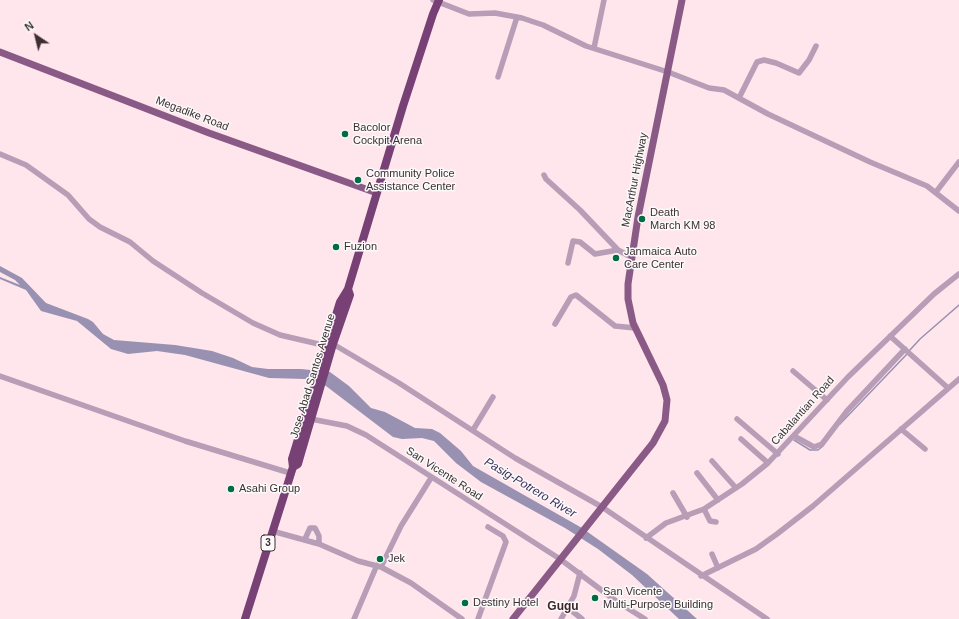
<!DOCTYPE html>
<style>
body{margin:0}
#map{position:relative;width:959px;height:619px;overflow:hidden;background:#ffe5ec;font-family:Helvetica,sans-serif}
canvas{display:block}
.north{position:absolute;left:16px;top:16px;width:40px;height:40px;-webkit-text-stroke:3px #fafafa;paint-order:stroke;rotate:325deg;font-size:11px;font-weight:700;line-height:16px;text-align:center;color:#3f2f33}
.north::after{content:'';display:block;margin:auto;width:14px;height:18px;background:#3f2f33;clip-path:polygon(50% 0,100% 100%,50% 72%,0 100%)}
</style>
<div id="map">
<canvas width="959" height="619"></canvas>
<div class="north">N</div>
</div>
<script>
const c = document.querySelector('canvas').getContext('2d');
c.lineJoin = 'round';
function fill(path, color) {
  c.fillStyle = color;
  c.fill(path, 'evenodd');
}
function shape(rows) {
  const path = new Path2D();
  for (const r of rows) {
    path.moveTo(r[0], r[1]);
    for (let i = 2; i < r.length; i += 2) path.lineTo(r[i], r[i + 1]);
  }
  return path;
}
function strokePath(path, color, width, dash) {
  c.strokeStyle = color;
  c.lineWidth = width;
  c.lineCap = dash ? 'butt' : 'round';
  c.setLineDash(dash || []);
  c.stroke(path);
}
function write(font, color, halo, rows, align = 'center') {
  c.font = font + ' Helvetica,sans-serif';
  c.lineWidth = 3;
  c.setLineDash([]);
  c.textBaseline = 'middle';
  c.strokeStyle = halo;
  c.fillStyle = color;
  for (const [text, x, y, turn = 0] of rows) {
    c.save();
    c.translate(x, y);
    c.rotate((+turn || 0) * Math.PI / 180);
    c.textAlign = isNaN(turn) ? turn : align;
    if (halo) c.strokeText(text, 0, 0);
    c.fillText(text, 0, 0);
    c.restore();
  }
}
const water = shape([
 [0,266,22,278,46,303,88,319,93,322,103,334,114,340,175,345,212,351,233,358,252,367,268,369,301,369,330,372,349,386,371,408,385,412,415,428,432,429,440,433,461,451,473,466,582,528,647,574,697,619,679,619,632,575,598,549,565,528,481,482,456,463,434,441,422,438,402,439,393,437,326,386,305,379,269,378,185,355,157,351,128,354,111,349,77,321,41,311,26,290,0,279,0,277,20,285,15,280,0,272]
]);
const stream = shape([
 [909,351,920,339,959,305],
 [840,424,907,354],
 [794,440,810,450,818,450,823,446]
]);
const minor = shape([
 [433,0,469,14,495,13,522,18,543,25,586,46,668,72,709,88,724,90,768,114,870,162,927,186,959,211],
 [594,48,604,0],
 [498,77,517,17],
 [739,98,757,62,764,60,776,63,799,73,809,60,816,46],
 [0,154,26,165,68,195,89,219,100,227,130,242,153,261,202,293,253,323,280,335,327,346],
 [544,175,546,179,580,210,618,250,631,257],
 [936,192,959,162],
 [568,263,573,241,580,242,595,254,618,250],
 [555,324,571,297,576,295,615,326,635,328],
 [890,336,948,388],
 [333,344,399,383,515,458,602,507,767,619],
 [793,371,827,400],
 [0,376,185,441,290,473],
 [311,419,347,426,366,435,560,559,616,601,645,619],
 [737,419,778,454],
 [901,429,925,449],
 [473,430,493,397],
 [794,436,814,447,822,444,847,411,905,349],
 [741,439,768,463],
 [712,461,736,488],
 [697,473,718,500],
 [673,493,687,517],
 [704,509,710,521,716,522],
 [272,531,319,544,358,561,381,567,411,583,462,619],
 [646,538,666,523,704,509,742,484,768,463,848,377,934,294,959,274],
 [305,539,310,528,315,528,319,536,319,544],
 [712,554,718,568],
 [381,567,401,526,431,478],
 [701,576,756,549,777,534,813,506,959,379],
 [567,607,582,619],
 [354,619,377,565],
 [478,619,506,542,503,536,488,527],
 [561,619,574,596,580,573]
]);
const major = shape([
 [0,52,209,133,377,193],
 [513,619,653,443,665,421,667,400,663,385,633,323,628,299,628,284,638,217,682,0]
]);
const highway = shape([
 [293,467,298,464,300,457,333,344,350,295,348,289],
 [245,619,293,467,292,459,340,302,348,289,403,106,433,14,439,0]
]);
const markers = [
 [345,134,4,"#006c43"],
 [358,180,4,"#006c43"],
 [642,219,4,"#006c43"],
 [336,247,4,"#006c43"],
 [616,258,4,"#006c43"],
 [231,489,4,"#006c43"],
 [380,559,4,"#006c43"],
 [595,598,4,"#006c43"],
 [465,603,4,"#006c43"]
];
const shields = [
 [268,543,14]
];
const shieldNames = [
 ["3",268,543]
];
const streetNames = [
 ["Megadike Road",192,114,21],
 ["MacArthur Highway",635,180,-79],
 ["Jose Abad Santos Avenue",313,376,-73],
 ["Cabalantian Road",803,411,-48],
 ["San Vicente Road",444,474,33]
];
const poiNames = [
 ["Bacolor",353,128],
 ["Cockpit Arena",353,141],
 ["Community Police",366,174],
 ["Assistance Center",366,187],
 ["Death",650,213],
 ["March KM 98",650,226],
 ["Fuzion",344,247],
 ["Janmaica Auto",624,252],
 ["Care Center",624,265],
 ["Asahi Group",239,489],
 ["Jek",388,559],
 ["San Vicente",603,592],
 ["Multi-Purpose Building",603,605],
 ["Destiny Hotel",473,603]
];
const waterNames = [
 ["Pasig-Potrero River",530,488,31]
];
const neighbourhoodNames = [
 ["Gugu",563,607]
];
fill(water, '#9991b1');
strokePath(stream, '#9991b1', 1.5);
strokePath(minor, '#b89db6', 5.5);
strokePath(major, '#8a5a87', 7);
strokePath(highway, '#784176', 8);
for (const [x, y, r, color] of markers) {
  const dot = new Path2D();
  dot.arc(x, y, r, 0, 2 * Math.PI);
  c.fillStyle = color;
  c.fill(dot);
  strokePath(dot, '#fafafa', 1.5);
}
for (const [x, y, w] of shields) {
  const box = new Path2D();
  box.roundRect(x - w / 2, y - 8, w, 16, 3);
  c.fillStyle = '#fafafa';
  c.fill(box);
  strokePath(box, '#3f2f33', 1);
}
write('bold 10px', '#3f2f33', null, shieldNames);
write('11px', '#3f2f33', '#fafafa', streetNames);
write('11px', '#3f2f33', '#fafafa', poiNames, 'left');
write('italic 12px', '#3c2e5a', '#fafafa', waterNames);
write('bold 12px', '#41222c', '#fafafa', neighbourhoodNames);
</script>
